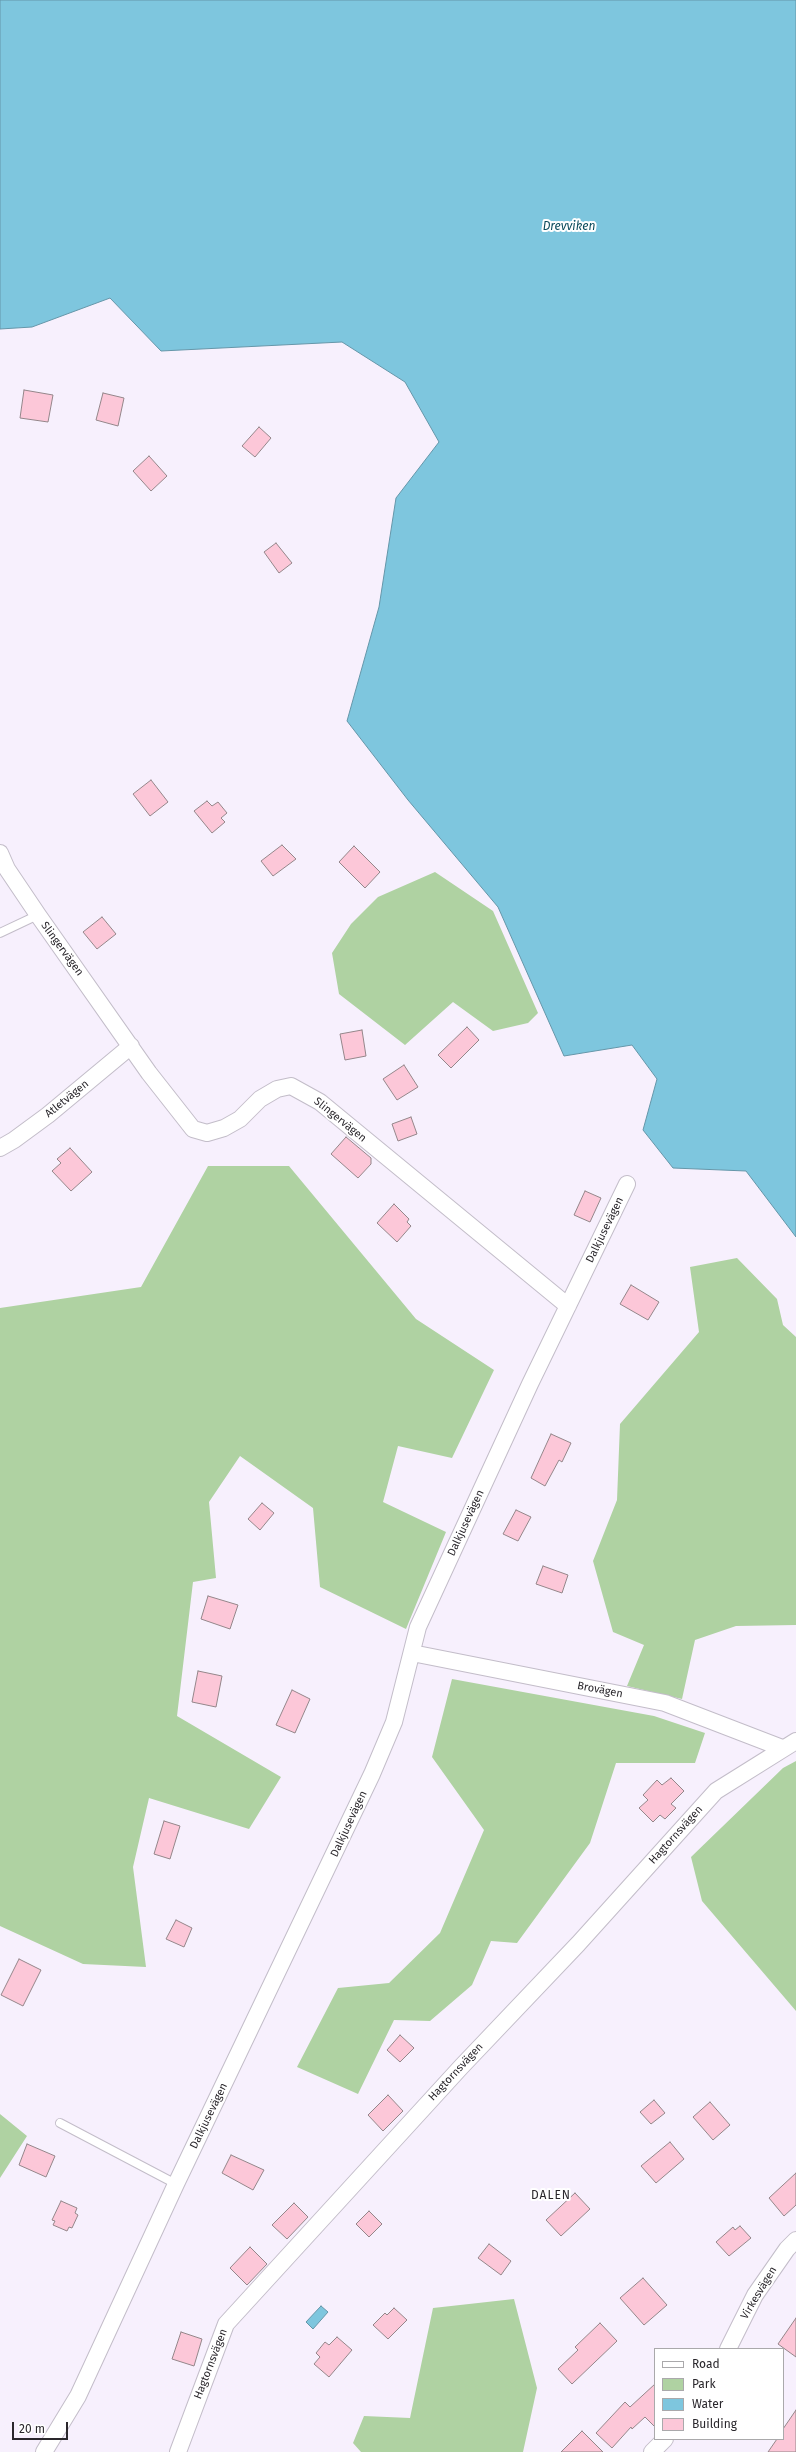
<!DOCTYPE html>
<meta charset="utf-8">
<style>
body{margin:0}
#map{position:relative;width:796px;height:2452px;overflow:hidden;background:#f7f0fd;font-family:"Fira Sans",sans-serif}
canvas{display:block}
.legend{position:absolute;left:654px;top:2348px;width:130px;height:92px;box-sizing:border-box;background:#fff;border:1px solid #aaa9ab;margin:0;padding:5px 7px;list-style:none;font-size:12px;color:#2a272c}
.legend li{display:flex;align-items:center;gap:8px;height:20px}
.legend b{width:20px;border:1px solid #aaa9ab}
.scale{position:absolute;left:12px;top:2422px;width:56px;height:18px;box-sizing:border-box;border:2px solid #2a272c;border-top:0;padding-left:5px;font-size:12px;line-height:14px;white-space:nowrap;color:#2a272c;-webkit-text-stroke:3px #fff;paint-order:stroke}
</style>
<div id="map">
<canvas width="796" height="2452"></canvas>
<ul class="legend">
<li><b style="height:5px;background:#fff"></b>Road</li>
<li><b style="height:11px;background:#afd2a2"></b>Park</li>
<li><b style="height:11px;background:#7ec6de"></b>Water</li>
<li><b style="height:11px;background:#fcc7d8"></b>Building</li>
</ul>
<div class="scale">20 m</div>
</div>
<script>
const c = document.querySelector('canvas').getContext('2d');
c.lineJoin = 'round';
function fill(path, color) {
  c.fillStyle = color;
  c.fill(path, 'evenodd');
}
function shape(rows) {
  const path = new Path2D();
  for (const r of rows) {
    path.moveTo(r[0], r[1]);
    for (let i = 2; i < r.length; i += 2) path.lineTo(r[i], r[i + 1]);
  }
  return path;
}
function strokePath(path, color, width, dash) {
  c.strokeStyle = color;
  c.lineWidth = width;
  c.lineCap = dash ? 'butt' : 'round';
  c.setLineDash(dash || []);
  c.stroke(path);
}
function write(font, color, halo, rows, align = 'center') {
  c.font = font + ' "Fira Sans",sans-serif';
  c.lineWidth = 4;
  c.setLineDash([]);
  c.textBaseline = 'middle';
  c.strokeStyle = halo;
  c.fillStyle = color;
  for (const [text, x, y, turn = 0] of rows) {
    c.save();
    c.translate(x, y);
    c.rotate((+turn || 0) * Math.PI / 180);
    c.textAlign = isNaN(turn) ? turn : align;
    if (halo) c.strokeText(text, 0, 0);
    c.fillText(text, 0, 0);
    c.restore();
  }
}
const green = shape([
 [435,872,493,911,538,1013,528,1023,493,1031,453,1002,405,1045,339,994,332,953,351,924,378,897],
 [208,1166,289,1166,416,1319,494,1370,452,1458,398,1446,383,1502,446,1532,406,1629,320,1587,313,1508,240,1456,209,1502,216,1578,193,1582,177,1716,281,1777,249,1829,149,1798,133,1867,146,1967,83,1964,0,1926,0,1308,141,1287],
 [737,1258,777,1299,783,1325,796,1337,796,1625,736,1626,695,1640,682,1699,627,1686,644,1645,613,1632,593,1561,617,1500,620,1424,699,1332,690,1267],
 [452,1679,654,1716,705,1733,695,1763,616,1763,590,1843,517,1943,491,1941,472,1985,430,2021,394,2020,358,2094,297,2067,338,1988,389,1983,440,1933,484,1830,432,1757],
 [796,1761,796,2011,702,1901,691,1857,783,1768],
 [0,2114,27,2136,0,2178],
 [514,2299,537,2388,523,2452,361,2452,353,2443,364,2416,410,2418,433,2308]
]);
const water = shape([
 [0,0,796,0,796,1237,746,1171,673,1168,643,1130,657,1079,632,1045,564,1056,498,907,408,800,347,721,379,607,396,498,439,442,405,382,342,342,161,351,110,298,32,327,0,329,0,0],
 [321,2306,328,2312,313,2329,306,2322,321,2306]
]);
const building = shape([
 [24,390,53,395,48,422,20,418,24,390],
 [103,393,124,398,118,426,96,420,103,393],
 [259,427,271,438,255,457,242,446,259,427],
 [149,456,167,476,151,491,133,471,149,456],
 [276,543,292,563,279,573,264,552,276,543],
 [151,780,168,802,150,816,133,794,151,780],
 [207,801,212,806,218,802,227,813,221,818,225,822,212,833,194,811,207,801],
 [282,845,296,859,273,876,261,861,282,845],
 [354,846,380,872,365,888,339,862,354,846],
 [102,917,116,934,97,949,83,932,102,917],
 [467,1027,479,1040,451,1068,438,1055,467,1027],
 [362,1030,366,1056,345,1060,340,1034,362,1030],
 [404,1065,418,1087,397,1100,383,1079,404,1065],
 [411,1117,417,1134,398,1141,392,1124,411,1117],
 [346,1137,371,1158,371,1164,358,1178,331,1154,346,1137],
 [70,1148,92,1172,71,1191,52,1171,61,1163,57,1159,70,1148],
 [585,1191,601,1198,590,1222,574,1215,585,1191],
 [394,1204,409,1219,407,1222,411,1226,397,1242,377,1223,394,1204],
 [631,1285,659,1302,648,1320,620,1304,631,1285],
 [551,1434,571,1443,562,1462,559,1460,545,1486,531,1478,551,1434],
 [262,1503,274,1513,260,1530,248,1519,262,1503],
 [516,1510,531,1517,518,1541,503,1534,516,1510],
 [543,1566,568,1575,562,1593,536,1584,543,1566],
 [208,1596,238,1605,230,1629,201,1619,208,1596],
 [198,1671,222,1676,216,1707,192,1702,198,1671],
 [292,1690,310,1699,295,1733,276,1725,292,1690],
 [671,1778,684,1791,671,1804,676,1808,665,1819,660,1815,653,1822,639,1808,648,1800,643,1795,657,1780,662,1785,671,1778],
 [164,1821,180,1826,170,1859,154,1854,164,1821],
 [176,1920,192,1928,184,1947,166,1939,176,1920],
 [19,1959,41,1970,23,2006,1,1995,19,1959],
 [400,2035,414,2048,400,2062,387,2050,400,2035],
 [388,2095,403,2111,383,2131,368,2115,388,2095],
 [654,2100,665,2113,651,2124,640,2112,654,2100],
 [710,2102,730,2125,713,2140,693,2117,710,2102],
 [670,2142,684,2159,656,2183,641,2166,670,2142],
 [27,2144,55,2156,46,2177,19,2165,27,2144],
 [231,2155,264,2170,253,2190,222,2173,231,2155],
 [796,2173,796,2205,784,2216,769,2198,796,2173],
 [575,2193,590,2209,561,2236,546,2220,575,2193],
 [61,2201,77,2208,75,2213,78,2215,72,2228,69,2227,67,2231,53,2225,55,2221,52,2220,61,2201],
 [294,2203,308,2217,287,2239,272,2225,294,2203],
 [369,2211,382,2224,369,2237,356,2224,369,2211],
 [740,2226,751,2238,729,2256,716,2242,733,2227,735,2230,740,2226],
 [489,2244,511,2261,501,2275,478,2258,489,2244],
 [250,2247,267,2264,247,2285,230,2268,250,2247],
 [643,2278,667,2305,644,2325,620,2298,643,2278],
 [394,2308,407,2320,388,2339,373,2325,385,2313,387,2315,394,2308],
 [796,2318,796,2357,778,2344,796,2318],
 [600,2323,617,2341,572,2384,558,2369,578,2350,575,2347,600,2323],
 [181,2332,202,2339,194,2366,172,2359,181,2332],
 [337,2337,352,2350,329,2377,314,2364,320,2357,316,2353,325,2342,329,2345,337,2337],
 [655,2384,655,2427,645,2417,632,2429,631,2427,612,2448,596,2433,625,2402,630,2407,655,2384],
 [796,2410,796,2452,768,2452,777,2439,783,2439,783,2429,796,2410],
 [582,2431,603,2452,561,2452,582,2431]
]);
const lane = shape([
 [0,933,38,915],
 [60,2123,176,2184]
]);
const street = shape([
 [0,853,7,869,38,915,149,1073,193,1129,207,1133,224,1128,240,1119,260,1099,277,1089,291,1086,320,1102,568,1306],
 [0,1148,14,1140,48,1115,131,1046],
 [412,1653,665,1703,782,1748],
 [728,2349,755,2295,787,2249,796,2240],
 [44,2452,78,2396,176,2184,372,1774,394,1722,418,1627,530,1384,627,1184],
 [178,2452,226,2324,461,2067,578,1944,716,1791,796,1741],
 [652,2452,665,2439]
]);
const streetNames = [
 ["Slingervägen",62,949,54],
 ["Atletvägen",67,1099,-39],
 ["Slingervägen",340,1120,39],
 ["Dalkjusevägen",605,1230,-64],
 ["Dalkjusevägen",466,1523,-65],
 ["Brovägen",600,1690,11],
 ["Dalkjusevägen",349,1824,-65],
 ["Hagtornsvägen",676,1835,-48],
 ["Hagtornsvägen",456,2072,-47],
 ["Dalkjusevägen",209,2116,-64],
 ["Virkesvägen",759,2293,-59],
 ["Hagtornsvägen",211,2364,-69]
];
const waterNames = [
 ["Drevviken",569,227]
];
const neighbourhoodNames = [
 ["DALEN",551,2196]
];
fill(green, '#afd2a2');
fill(water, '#7ec6de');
strokePath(water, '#6596a9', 1);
fill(building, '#fcc7d8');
strokePath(building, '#94868a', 1);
strokePath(lane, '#c3bdc9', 10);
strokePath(street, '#c3bdc9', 18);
strokePath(lane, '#fff', 8);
strokePath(street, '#fff', 16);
write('11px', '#2a272c', '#fff', streetNames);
write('italic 12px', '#0a4a5b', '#fff', waterNames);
c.letterSpacing = '1px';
write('12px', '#2a272c', '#fff', neighbourhoodNames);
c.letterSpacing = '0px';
</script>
